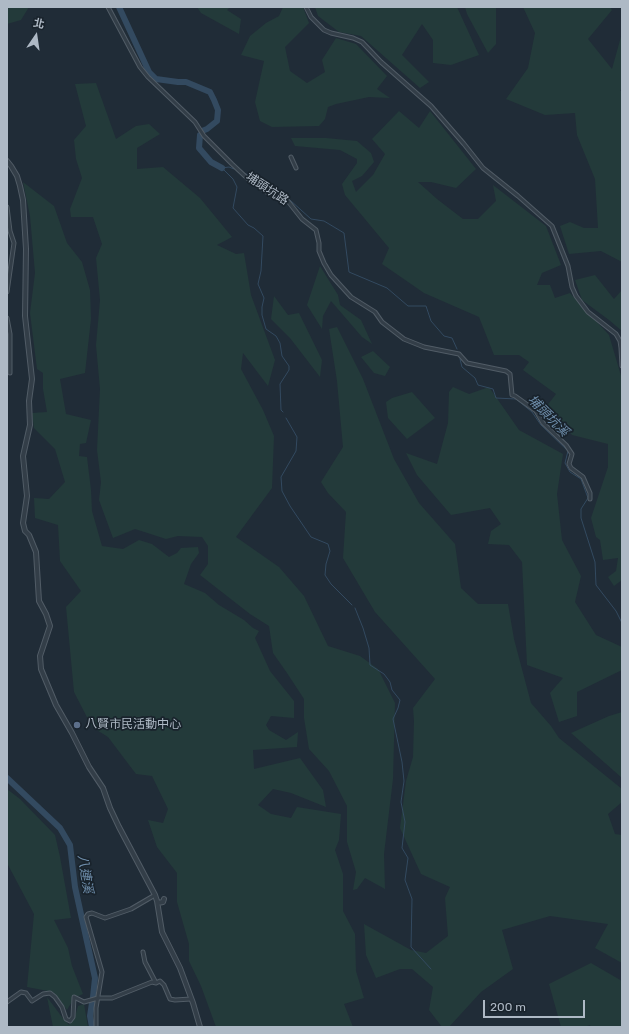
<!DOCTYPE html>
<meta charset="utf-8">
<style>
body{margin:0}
#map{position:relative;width:629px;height:1034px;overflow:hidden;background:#202c37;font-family:Rubik,"Noto Sans TC",sans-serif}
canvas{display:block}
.frame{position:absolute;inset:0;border:8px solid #aeb9c5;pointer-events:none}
.north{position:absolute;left:16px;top:16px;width:40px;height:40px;-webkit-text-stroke:3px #19232c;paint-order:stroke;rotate:13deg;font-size:11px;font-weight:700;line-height:16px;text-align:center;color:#aeb9c5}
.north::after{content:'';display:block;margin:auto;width:14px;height:18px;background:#aeb9c5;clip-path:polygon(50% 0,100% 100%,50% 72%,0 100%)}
.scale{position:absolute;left:483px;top:1000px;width:102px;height:18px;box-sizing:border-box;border:2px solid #aeb9c5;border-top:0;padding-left:5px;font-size:12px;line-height:14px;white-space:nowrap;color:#aeb9c5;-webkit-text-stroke:3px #19232c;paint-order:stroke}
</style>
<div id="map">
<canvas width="629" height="1034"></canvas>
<div class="frame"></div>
<div class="north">北</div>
<div class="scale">200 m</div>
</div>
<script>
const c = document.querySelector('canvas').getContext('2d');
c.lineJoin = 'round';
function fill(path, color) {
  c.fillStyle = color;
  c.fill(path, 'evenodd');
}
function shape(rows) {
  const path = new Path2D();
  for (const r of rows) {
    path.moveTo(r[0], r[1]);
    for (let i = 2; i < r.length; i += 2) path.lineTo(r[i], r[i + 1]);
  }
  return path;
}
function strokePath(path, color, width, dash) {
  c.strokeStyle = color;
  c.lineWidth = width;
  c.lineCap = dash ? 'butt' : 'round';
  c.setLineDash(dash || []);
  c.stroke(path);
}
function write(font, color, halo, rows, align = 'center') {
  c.font = font + ' Rubik,"Noto Sans TC",sans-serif';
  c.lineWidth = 3.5;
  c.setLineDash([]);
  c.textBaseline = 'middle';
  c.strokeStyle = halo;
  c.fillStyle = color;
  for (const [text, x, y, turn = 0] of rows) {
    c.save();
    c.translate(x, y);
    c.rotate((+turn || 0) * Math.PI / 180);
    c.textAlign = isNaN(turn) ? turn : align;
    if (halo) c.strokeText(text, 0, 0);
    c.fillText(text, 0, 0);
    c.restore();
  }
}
const green = shape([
 [7,7,29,7,21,20,7,24],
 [197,7,230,7,227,10,241,19,239,34,201,13],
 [283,7,303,7,309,23,285,47,290,71,307,83,325,72,322,60,336,38,356,44,387,76,377,89,390,98,369,97,336,104,328,107,325,119,319,126,272,127,260,121,255,102,264,61,241,55,250,36,266,23,279,16],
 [315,7,457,7,479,55,451,65,433,63,433,40,422,24,402,55,429,82,420,88,361,36,339,32,318,16],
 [465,7,496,7,496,44,488,53,467,14],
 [523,7,610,7,612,10,588,39,612,69,622,33,622,88,620,91,622,91,622,262,601,251,569,254,560,226,570,222,584,228,598,228,595,179,577,135,575,113,545,115,506,99,528,68,535,33],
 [96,83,116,139,136,126,149,124,160,134,137,148,137,169,163,167,200,198,232,237,217,245,236,254,244,253,251,295,275,360,268,386,243,353,241,369,263,410,274,436,272,488,236,537,279,567,304,596,328,646,360,656,378,669,395,703,393,779,384,854,385,889,365,878,357,889,353,890,356,872,347,842,347,806,329,771,309,749,304,718,304,699,287,673,273,653,269,626,250,614,200,575,208,564,208,546,202,537,178,536,166,539,135,529,113,538,99,500,101,482,97,450,100,389,96,345,100,300,96,258,102,244,93,217,71,217,70,209,82,178,76,159,74,140,86,126,75,84],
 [399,111,419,128,430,111,476,169,456,188,431,182,418,182,437,199,463,219,478,219,496,201,493,185,546,226,561,265,542,273,537,285,550,285,555,298,570,293,609,335,622,379,622,580,614,586,608,577,616,571,618,558,603,560,600,540,596,537,591,518,608,467,608,444,572,435,546,407,556,394,523,370,529,362,519,355,494,355,479,317,424,293,382,264,389,248,345,195,342,184,357,163,357,159,340,150,295,146,291,138,326,138,357,141,371,153,374,162,362,176,352,181,356,192,373,175,385,154,372,139],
 [23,182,54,206,67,243,82,262,90,290,91,319,85,373,60,379,66,414,91,420,86,443,80,444,79,456,87,457,91,490,92,511,102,546,123,549,139,540,152,544,169,557,177,553,181,548,198,547,199,553,191,564,184,584,205,593,219,605,244,620,253,628,259,631,255,638,270,671,294,701,294,718,271,716,266,725,269,730,286,740,298,732,297,747,253,750,254,769,300,758,323,790,326,807,291,793,273,789,258,805,271,814,291,818,297,807,341,814,339,840,335,850,343,874,343,911,355,934,356,971,364,998,344,1004,353,1027,216,1027,201,986,189,961,189,944,177,902,177,873,157,847,148,820,163,823,168,809,152,776,136,774,108,737,92,727,74,692,66,607,81,591,60,561,58,525,35,518,34,498,49,499,65,482,55,449,34,428,32,413,47,412,43,389,43,373,37,369,30,313,35,273,30,216],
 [320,266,338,295,340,305,361,320,372,344,362,337,331,301,323,316,322,329,307,305],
 [595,275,614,299,622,290,622,331,609,320,582,300,575,280],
 [274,296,288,315,299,313,322,360,320,377,290,338,271,319],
 [337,327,363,379,394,459,419,503,455,544,461,588,478,604,508,604,514,639,531,703,551,726,559,738,622,789,622,802,608,814,615,834,622,835,622,963,595,948,608,924,550,916,502,930,513,969,481,992,449,1027,442,1027,429,1010,433,987,412,969,400,969,376,978,366,955,364,924,411,950,426,953,448,936,445,898,450,887,421,874,400,828,406,781,413,757,414,721,413,708,435,679,375,612,343,558,346,512,328,493,321,482,343,447,337,381,329,329],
 [373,351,390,367,385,376,374,373,361,357],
 [453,387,469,394,489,387,519,430,563,454,557,494,562,540,581,576,575,602,596,635,622,647,622,670,577,692,577,716,559,722,550,693,563,678,527,665,522,562,509,545,488,544,491,531,501,524,490,508,451,515,417,475,406,453,437,464,448,423,449,392],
 [412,392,435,418,407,439,388,418,386,402,392,398],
 [622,712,622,778,571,733,609,716],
 [7,789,20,799,55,835,60,857,71,918,54,920,68,948,72,966,83,994,74,998,67,1010,53,992,27,987,34,914,7,863],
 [591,963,622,981,622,1027,591,1027,590,1025,584,1027,561,1027,549,984],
 [47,997,62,1017,69,1025,76,1013,78,1006,84,1004,88,1027,53,1027]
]);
const stream = shape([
 [222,168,233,179,237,187,233,208,248,225,254,228,263,236,261,271,258,284,264,298,262,307,262,315,266,329,276,336,280,343,282,356,289,366,289,370,280,384,281,410,283,412],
 [222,168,229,167,234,169],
 [246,174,253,177,263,187,278,191,291,201,311,219,324,221,344,233,349,272,387,288,408,306,426,306,431,321,444,336,452,338,457,349],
 [460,359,462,367,475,378,478,385,493,389,496,398,516,399,532,412,541,425,568,451,565,463,570,472,581,479,588,498,581,509,581,518,595,562,596,585,616,611,622,623],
 [286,418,297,437,296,451,281,477,282,491,290,506,311,537,328,544,330,551,326,564,325,575,331,584,352,605],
 [355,608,363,628,369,648,370,665,384,674,390,682,392,690,400,700,398,708,393,719,402,762,404,781,401,802,405,822,402,848,408,858,405,880,412,899,411,947,431,969]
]);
const river = shape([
 [119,7,149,72,156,79,178,82,186,82,210,92,214,100,218,110,217,121,207,129,202,131],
 [200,135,199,148,211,162,222,168],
 [7,778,60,828,70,845,75,887,95,978,93,997],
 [92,1027,90,1016,92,1003]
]);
const minor = shape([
 [108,7,140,67,148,77,195,122,204,136,232,164,247,178,268,193,287,200,302,219,316,230,319,243,319,251,324,263,331,275,351,297,375,312,382,322,404,339,424,347,459,354,467,363,506,371,510,374,512,395,515,396,536,411,543,423,566,445,572,454,569,464,571,468,583,477,590,493,590,499],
 [306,7,311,17,324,30,331,33,353,38,362,42,381,62,431,106,464,144,483,168,518,196,552,226,568,266,572,287,576,296,588,312,616,334,620,341,621,348,622,366],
 [291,157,296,168],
 [7,207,10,231,14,243,7,292],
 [7,318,10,334,10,373],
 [143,952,145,962,156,983],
 [7,1002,21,992,26,993,32,1001,43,994,50,993,55,997,62,1007,66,1019,70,1021,73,1017,74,997,84,1002,98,998,112,998,152,982,156,983,160,981,164,985,170,999,175,1000,191,999],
 [96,1027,96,1008,102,972,86,917,88,914,92,913,105,918,131,909,155,895]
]);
const tertiary = shape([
 [7,161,11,166,17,176,20,186,23,200,26,249,25,316,32,379,29,401,30,425,23,456,27,496,23,523,25,531,29,535,36,552,39,601,46,614,50,626,40,656,41,669,56,705,72,733,89,767,103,788,110,808,119,827,155,895,157,901,162,932,180,968,193,1003,200,1027],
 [158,903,163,902,164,899]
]);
const markers = [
 [77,725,4,"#5c6f8a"]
];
const streetNames = [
 ["埔頭坑路",267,189,33]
];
const poiNames = [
 ["八賢市民活動中心",85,725]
];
const waterNames = [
 ["埔頭坑溪",548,416,45],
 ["八連溪",85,874,81]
];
fill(green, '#233a3a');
strokePath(stream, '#334a60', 1);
strokePath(river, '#334a60', 6);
strokePath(minor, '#515c66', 5);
strokePath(tertiary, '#515c66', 6);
strokePath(minor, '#333e48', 3);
strokePath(tertiary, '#333e48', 4);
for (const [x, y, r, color] of markers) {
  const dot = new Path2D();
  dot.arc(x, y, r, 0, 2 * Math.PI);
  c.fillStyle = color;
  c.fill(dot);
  strokePath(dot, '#19232c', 1.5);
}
write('12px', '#aeb9c5', '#19232c', streetNames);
write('12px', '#aeb9c5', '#19232c', poiNames, 'left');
write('italic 13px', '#6e8daa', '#19232c', waterNames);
</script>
